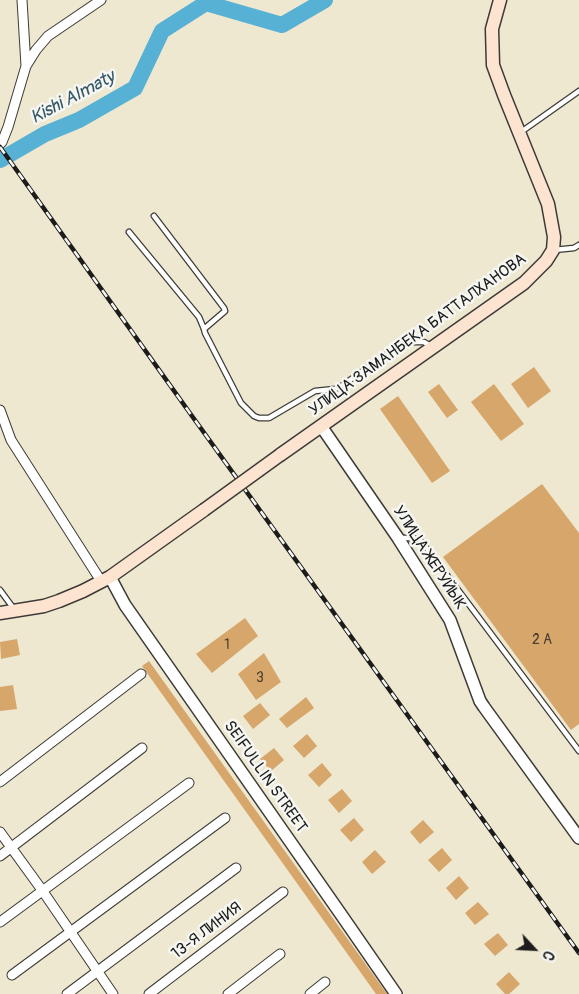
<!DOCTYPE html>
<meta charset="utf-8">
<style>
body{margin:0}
#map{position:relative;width:579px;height:994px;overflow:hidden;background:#eee8d1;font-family:Pangolin,sans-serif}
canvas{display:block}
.north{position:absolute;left:509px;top:924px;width:50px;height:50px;-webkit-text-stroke:4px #f6f6f2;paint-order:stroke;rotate:115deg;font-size:14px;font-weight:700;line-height:20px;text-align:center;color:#1c1c1c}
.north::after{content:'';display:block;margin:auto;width:18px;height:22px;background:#1c1c1c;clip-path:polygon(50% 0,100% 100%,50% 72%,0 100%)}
</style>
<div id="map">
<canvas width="579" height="994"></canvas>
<div class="north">С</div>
</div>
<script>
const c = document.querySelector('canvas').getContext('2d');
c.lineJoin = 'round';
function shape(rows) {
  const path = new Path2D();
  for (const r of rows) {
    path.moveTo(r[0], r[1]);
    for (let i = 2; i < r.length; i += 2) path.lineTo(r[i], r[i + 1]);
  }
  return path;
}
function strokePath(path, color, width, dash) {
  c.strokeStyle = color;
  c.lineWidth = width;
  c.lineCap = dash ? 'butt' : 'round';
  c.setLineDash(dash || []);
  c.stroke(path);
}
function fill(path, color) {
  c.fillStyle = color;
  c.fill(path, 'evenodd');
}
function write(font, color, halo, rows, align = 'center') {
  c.font = font + ' Pangolin,sans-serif';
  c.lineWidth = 5;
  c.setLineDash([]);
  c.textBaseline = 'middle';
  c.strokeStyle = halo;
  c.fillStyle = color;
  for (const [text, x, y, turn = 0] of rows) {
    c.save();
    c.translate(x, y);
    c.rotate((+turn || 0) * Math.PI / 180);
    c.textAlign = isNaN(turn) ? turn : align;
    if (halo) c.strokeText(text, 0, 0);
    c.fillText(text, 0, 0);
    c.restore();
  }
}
const river = shape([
 [0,160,45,134,79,120,135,88,162,31,206,3,282,25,325,0]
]);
const building = shape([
 [534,367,551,391,528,408,511,384],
 [439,384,458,410,447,418,428,392],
 [494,384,524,424,501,441,471,402],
 [398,396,450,471,432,483,380,409],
 [542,484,579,533,579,724,571,730,443,557],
 [245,618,258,636,212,673,196,654],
 [17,639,20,655,1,659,0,642],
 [264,653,281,682,256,700,238,674],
 [149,661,387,994,376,994,142,666],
 [13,685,17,709,0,711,0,687],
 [306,697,314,708,287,728,279,719],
 [260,703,270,715,253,729,243,716],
 [307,734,317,746,304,758,293,746],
 [274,748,284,760,271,771,260,759],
 [322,763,332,775,319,787,308,775],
 [342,789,352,801,339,813,328,800],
 [354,818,364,830,351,842,340,830],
 [423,820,434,832,420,844,410,832],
 [442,848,452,860,439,872,428,860],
 [375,850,386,862,372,874,362,862],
 [459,876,469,888,456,900,446,888],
 [478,902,489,914,475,925,465,913],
 [498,933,508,945,495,956,484,944],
 [509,972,520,984,509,994,505,994,496,984]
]);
const service = shape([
 [521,132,579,91],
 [154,216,224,308,225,311,204,329],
 [129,232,199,317,204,329,205,333,241,403,254,416,259,418,269,418,315,391,335,389,340,387,394,349,407,342,424,342,432,347],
 [554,250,574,248,579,245],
 [399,538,409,538,417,539,422,542,579,751],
 [0,590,14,609]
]);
const minor = shape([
 [22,0,26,66],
 [0,144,2,142,8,127,26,66,36,50,48,36,101,0],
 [0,410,11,440,101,581],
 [0,782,141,674],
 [0,832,42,890,113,994],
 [0,856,142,748],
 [0,922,189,783],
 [12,975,225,818],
 [67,994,236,868],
 [149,994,283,892],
 [228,994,280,954],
 [310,994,325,982]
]);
const tertiary = shape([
 [321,426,398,538,450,620,480,701,484,707,579,838],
 [110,577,125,605,340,913,396,994]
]);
const secondary = shape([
 [280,455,524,283,546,261,553,250,554,237,548,204,504,95,493,65,492,29,500,0],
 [0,613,44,606,59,601,83,591,110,577,204,510]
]);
const rail = shape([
 [0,147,192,416,579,953]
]);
const secondaryBridge = shape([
 [204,510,280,455]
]);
const numberNames = [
 ["2 А",542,640],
 ["1",227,645],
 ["3",260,678]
];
const streetNames = [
 ["УЛИЦА ЗАМАНБЕКА БАТТАЛХАНОВА",418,335,-36],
 ["УЛИЦА ЖЕРУЙЫК",429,558,57],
 ["SEIFULLIN STREET",265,777,55],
 ["13-Я ЛИНИЯ",207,931,-37]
];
const waterNames = [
 ["Kіshі Almaty",73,98,-28]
];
strokePath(river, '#57b1d4', 16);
fill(building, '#d6a66b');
strokePath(service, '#3c3b37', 7);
strokePath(minor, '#3c3b37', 11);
strokePath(tertiary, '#3c3b37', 14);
strokePath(secondary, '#3c3b37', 15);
strokePath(service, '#fff', 4.5);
strokePath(minor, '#fff', 9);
strokePath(tertiary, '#fff', 11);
strokePath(secondary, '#fde4d0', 12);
strokePath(rail, '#1c1c1c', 4.5);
strokePath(rail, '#f6f6f2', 2.5, [8]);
strokePath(secondaryBridge, '#3c3b37', 15, []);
strokePath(secondaryBridge, '#fde4d0', 12);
write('14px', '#4a3e30', null, numberNames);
write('16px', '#1c1c1c', '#f6f6f2', streetNames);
write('italic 18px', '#345866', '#f6f6f2', waterNames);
</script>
